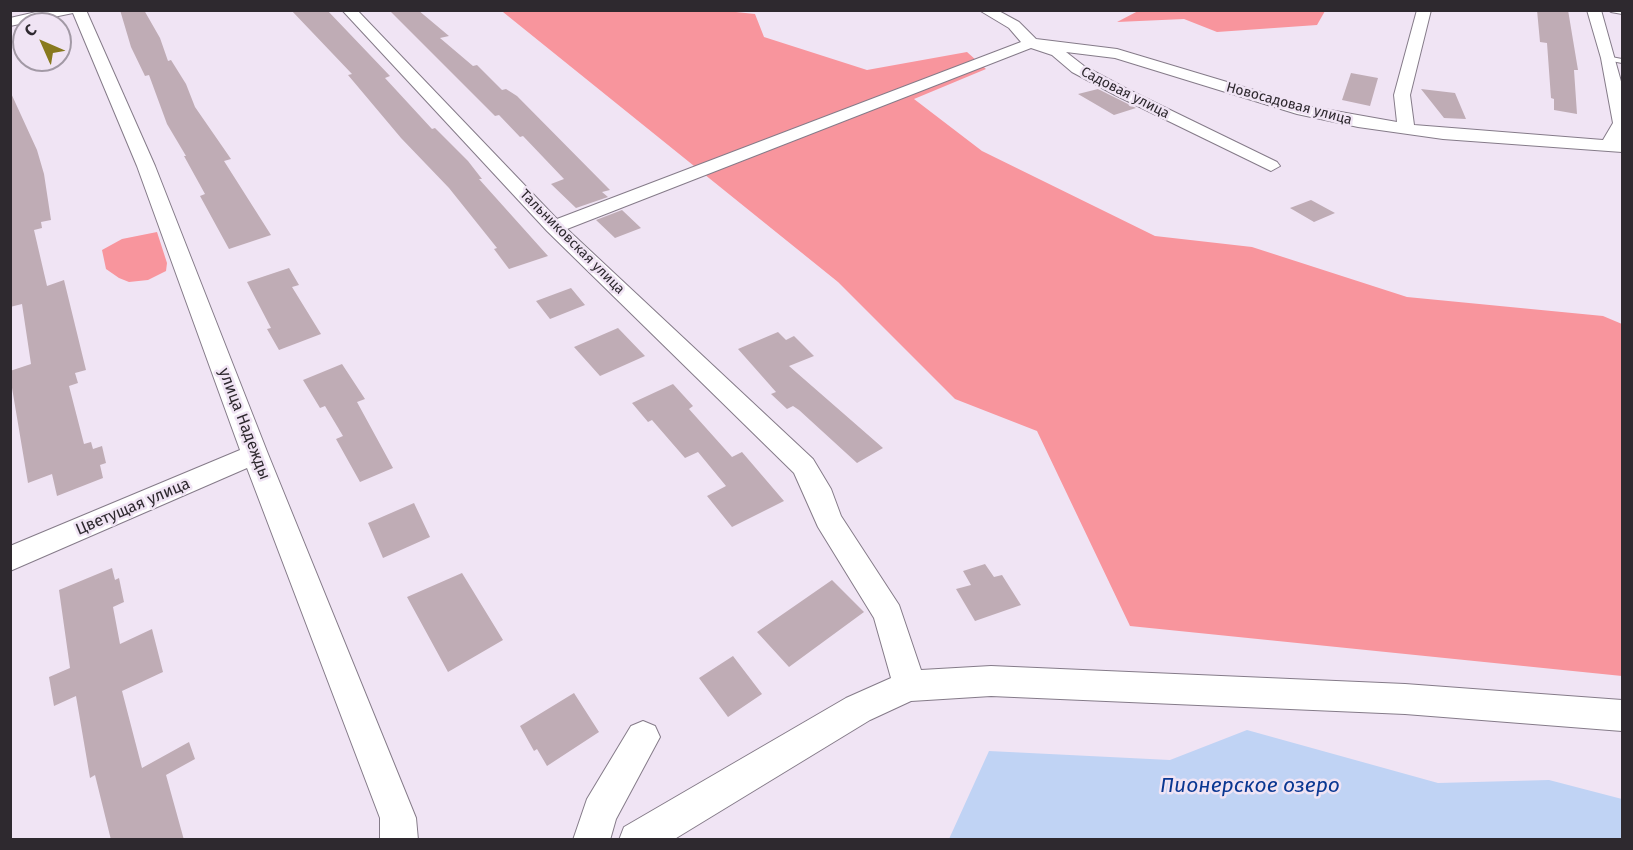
<!DOCTYPE html>
<meta charset="utf-8">
<style>
body{margin:0}
#map{position:relative;width:1633px;height:850px;overflow:hidden;background:#f0e4f4;font-family:"Fira Sans",sans-serif}
canvas{display:block}
.frame{position:absolute;inset:0;border:12px solid #2e292f;pointer-events:none}
.north{position:absolute;left:12px;top:12px;width:60px;height:60px;box-sizing:border-box;background:#f0e4f4;border:2px solid #a299a5;border-radius:50%;rotate:315deg;font-size:16px;font-weight:700;line-height:24px;text-align:center;color:#2e292f}
.north::after{content:'';display:block;margin:auto;width:21px;height:27px;background:#88791e;clip-path:polygon(50% 0,100% 100%,50% 72%,0 100%)}
</style>
<div id="map">
<canvas width="1633" height="850"></canvas>
<div class="frame"></div>
<div class="north">С</div>
</div>
<script>
const c = document.querySelector('canvas').getContext('2d');
c.lineJoin = 'round';
function fill(path, color) {
  c.fillStyle = color;
  c.fill(path, 'evenodd');
}
function shape(rows) {
  const path = new Path2D();
  for (const r of rows) {
    path.moveTo(r[0], r[1]);
    for (let i = 2; i < r.length; i += 2) path.lineTo(r[i], r[i + 1]);
  }
  return path;
}
function strokePath(path, color, width, dash) {
  c.strokeStyle = color;
  c.lineWidth = width;
  c.lineCap = dash ? 'butt' : 'round';
  c.setLineDash(dash || []);
  c.stroke(path);
}
function write(font, color, halo, rows, align = 'center') {
  c.font = font + ' "Fira Sans",sans-serif';
  c.lineWidth = 5;
  c.setLineDash([]);
  c.textBaseline = 'middle';
  c.strokeStyle = halo;
  c.fillStyle = color;
  for (const [text, x, y, turn = 0] of rows) {
    c.save();
    c.translate(x, y);
    c.rotate((+turn || 0) * Math.PI / 180);
    c.textAlign = isNaN(turn) ? turn : align;
    if (halo) c.strokeText(text, 0, 0);
    c.fillText(text, 0, 0);
    c.restore();
  }
}
const green = shape([
 [505,10,717,10,755,14,764,37,867,70,967,52,986,69,914,99,982,151,1155,236,1252,247,1407,297,1603,316,1622,324,1622,676,1130,626,1037,431,955,399,838,282,503,12],
 [1140,10,1325,10,1325,11,1317,25,1217,32,1184,19,1117,22],
 [157,232,167,263,166,271,148,280,129,282,119,278,106,269,102,250,122,239]
]);
const water = shape([
 [1247,730,1438,783,1549,780,1622,799,1622,839,949,839,989,751,1170,760]
]);
const building = shape([
 [120,10,144,10,160,38,168,61,171,60,186,84,195,107,231,159,224,161,271,235,229,249,200,196,205,194,184,156,186,156,167,124,149,75,145,76,131,47],
 [291,10,327,10,390,76,385,78,432,129,435,128,468,161,482,179,479,179,548,256,509,269,494,249,497,248,449,188,401,138,348,75,352,74],
 [389,10,418,10,449,36,440,38,473,66,477,65,502,90,506,89,517,96,610,190,602,192,608,197,576,208,551,184,564,179,523,136,520,137,499,115,495,116],
 [1537,10,1568,10,1578,70,1574,70,1577,114,1554,110,1554,99,1551,98,1547,43,1540,42],
 [1351,73,1378,78,1370,106,1342,100],
 [1098,89,1136,108,1114,115,1078,94],
 [1421,89,1455,93,1466,119,1444,118],
 [10,91,37,150,44,174,51,220,41,222,42,228,34,230,47,286,64,280,86,370,75,373,78,383,69,386,84,444,91,442,93,449,102,446,106,463,100,465,103,478,57,496,52,474,28,483,10,376,10,371,31,364,22,304,10,307],
 [1311,200,1335,213,1314,222,1290,208],
 [622,210,641,228,615,238,596,220],
 [289,268,299,285,292,287,321,334,279,350,267,329,271,328,247,282],
 [571,288,585,305,550,319,536,301],
 [618,328,645,356,600,376,574,347],
 [778,332,786,340,794,336,814,356,789,366,883,448,857,463,799,410,793,406,787,409,771,394,776,392,738,349],
 [342,364,365,399,357,402,393,468,360,482,336,439,343,436,325,406,320,408,303,380],
 [673,384,693,406,689,409,732,457,742,452,784,501,732,527,707,496,726,486,698,452,685,458,652,420,648,422,632,403],
 [414,503,430,537,383,558,368,523],
 [985,564,994,577,1002,575,1021,605,975,621,956,589,971,585,963,571],
 [112,568,115,580,119,578,124,602,113,607,120,644,152,629,163,672,122,691,142,768,189,742,195,759,166,775,184,840,111,840,95,775,90,778,76,696,54,706,49,677,70,668,59,590],
 [462,573,503,640,448,672,407,597],
 [832,580,864,612,789,667,757,632],
 [733,656,762,694,728,717,699,678],
 [574,693,599,732,547,766,537,749,534,751,520,726]
]);
const lane = shape([
 [1608,10,1622,10,1622,14,1611,12,1608,10],
 [1606,56,1622,59,1622,63,1606,60,1606,56]
]);
const street = shape([
 [45,10,86,10,155,166,268,454,416,818,418,840,380,840,380,818,247,468,10,571,10,546,240,450,137,166,73,13,10,26,10,18,45,10],
 [342,10,357,10,557,219,1021,42,1009,28,979,10,997,10,1019,22,1036,39,1117,49,1307,106,1397,122,1394,95,1417,10,1431,10,1410,95,1414,125,1603,140,1613,123,1601,58,1587,10,1601,10,1622,85,1622,152,1443,139,1358,127,1297,114,1115,58,1066,52,1084,66,1127,89,1277,162,1280,166,1271,171,1115,95,1072,72,1052,55,1031,48,567,229,813,459,831,489,841,516,899,605,921,670,991,666,1405,684,1622,700,1622,731,1405,714,991,696,911,701,870,720,673,840,619,840,624,827,846,698,891,678,874,618,818,527,794,473,547,231,342,10],
 [643,721,655,726,660,737,616,819,610,840,573,840,587,799,631,726,643,721]
]);
const farStreetnames = [
 ["Садовая улица",1125,93,27],
 ["Новосадовая улица",1289,104,15],
 ["Тальниковская улица",572,242,45]
];
const streetNames = [
 ["улица Надежды",244,424,69],
 ["Цветущая улица",133,507,-23]
];
const nearWaternames = [
 ["Пионерское озеро",1250,786]
];
fill(green, '#f8959d');
fill(water, '#c0d3f4');
fill(building, '#bfacb5');
strokePath(lane, '#857b89', 2);
strokePath(street, '#857b89', 2);
fill(lane, '#fff');
fill(street, '#fff');
write('14px', '#2e292f', '#f0e4f4', farStreetnames);
write('16px', '#2e292f', '#f0e4f4', streetNames);
write('italic 21px', '#0a3792', '#f0e4f4', nearWaternames);
</script>
